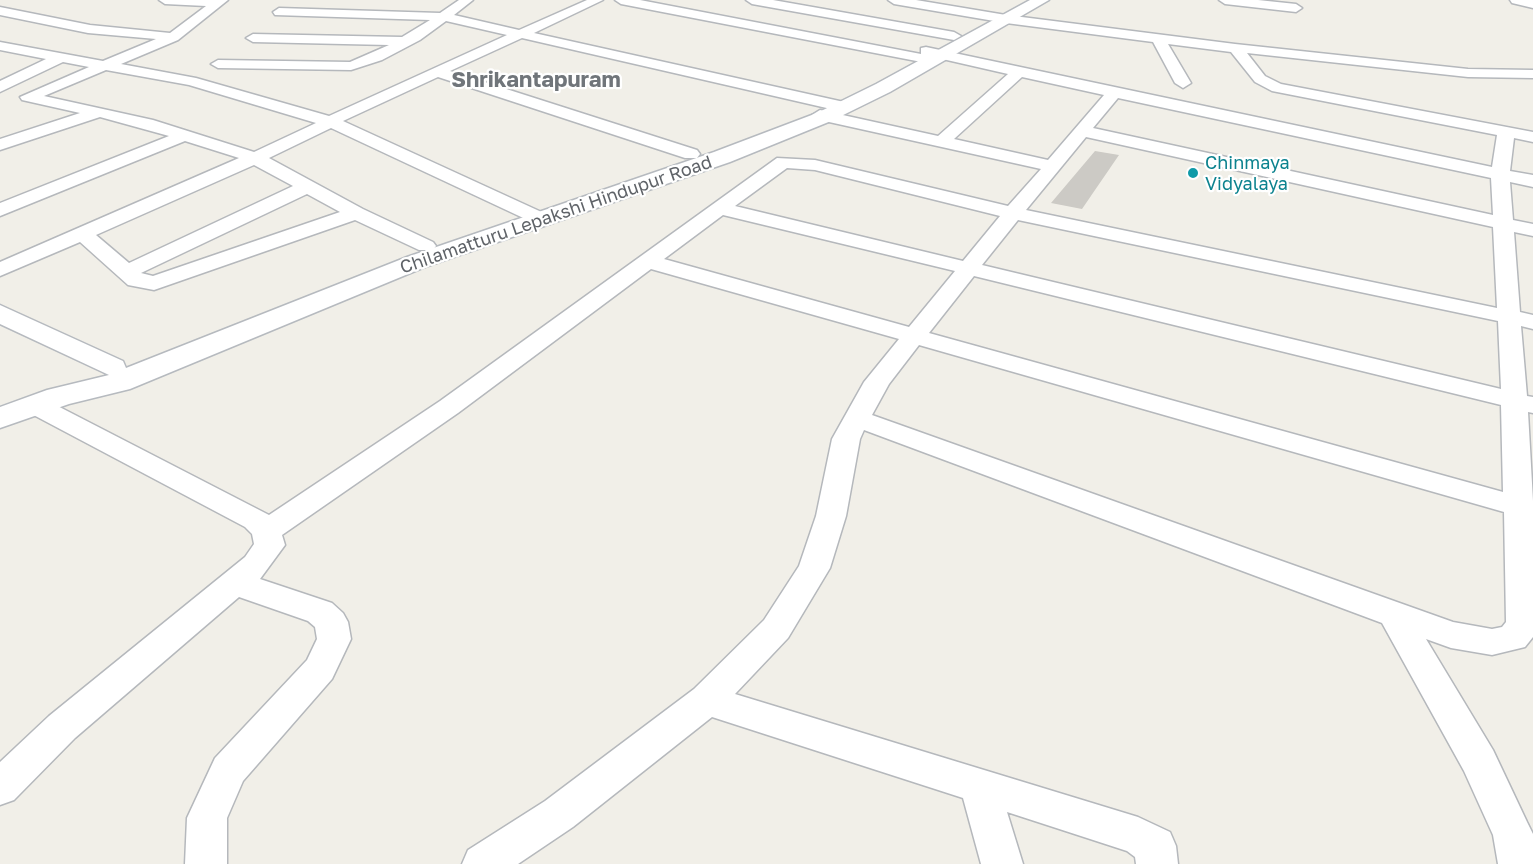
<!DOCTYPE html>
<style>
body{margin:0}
canvas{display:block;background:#f1efe8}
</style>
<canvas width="1533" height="864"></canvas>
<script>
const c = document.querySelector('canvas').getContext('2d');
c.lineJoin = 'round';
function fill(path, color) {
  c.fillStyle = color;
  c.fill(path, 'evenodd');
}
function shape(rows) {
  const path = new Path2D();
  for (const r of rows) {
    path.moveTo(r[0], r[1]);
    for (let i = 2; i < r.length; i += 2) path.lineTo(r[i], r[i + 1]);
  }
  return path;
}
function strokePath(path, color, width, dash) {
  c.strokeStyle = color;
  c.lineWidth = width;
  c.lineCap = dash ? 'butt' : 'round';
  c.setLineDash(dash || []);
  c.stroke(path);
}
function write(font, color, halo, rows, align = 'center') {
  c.font = font + ' "Golos Text",sans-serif';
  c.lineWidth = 4.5;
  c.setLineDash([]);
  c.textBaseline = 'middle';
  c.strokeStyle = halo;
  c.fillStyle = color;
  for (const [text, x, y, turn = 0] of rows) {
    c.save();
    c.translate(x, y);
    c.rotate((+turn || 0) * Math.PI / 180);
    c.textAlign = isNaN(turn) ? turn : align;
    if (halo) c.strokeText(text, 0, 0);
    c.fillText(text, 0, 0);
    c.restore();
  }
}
const building = shape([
 [1095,151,1119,155,1082,209,1051,203]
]);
const street = shape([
 [159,0,228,0,178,40,121,64,196,78,329,116,507,35,446,21,420,40,382,60,351,70,218,68,211,64,218,60,350,62,389,45,253,42,246,38,253,34,402,37,430,20,275,15,273,12,279,8,440,13,459,0,473,0,454,15,519,30,587,0,603,0,534,33,844,102,852,107,844,112,522,38,450,71,697,150,700,154,697,158,685,158,438,77,343,121,548,215,551,219,548,223,534,223,331,128,269,158,363,209,433,242,436,246,433,250,419,250,355,220,154,290,128,285,80,242,0,276,0,262,239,158,185,141,0,216,0,203,169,136,100,117,0,150,0,139,80,113,22,100,20,97,89,67,63,62,0,92,0,81,46,59,0,50,0,42,103,61,156,39,88,33,0,15,0,7,90,25,170,33,206,6,165,4,159,0],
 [106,70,189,85,316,123,254,152,153,120,44,96,106,70],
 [254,165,293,186,129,263,96,235,254,165],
 [307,194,340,212,153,276,141,273,307,194],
 [615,0,640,0,921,54,921,48,926,47,1492,167,1497,135,1272,91,1255,82,1231,52,1168,44,1191,83,1183,88,1175,83,1153,42,1006,23,894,4,888,0,916,0,1006,15,1235,44,1468,69,1533,70,1533,78,1468,77,1247,53,1265,76,1281,84,1533,132,1533,142,1514,138,1510,171,1533,175,1533,187,1510,182,1513,220,1533,224,1533,236,1514,232,1520,312,1533,315,1533,329,1521,326,1527,396,1533,397,1533,413,1528,412,1533,501,1533,637,1525,647,1492,655,1451,648,1426,639,1493,750,1527,822,1533,834,1533,864,1498,864,1493,835,1464,771,1382,623,864,430,860,439,846,516,830,568,788,638,735,694,1138,817,1170,832,1176,846,1178,864,1136,864,1135,857,1127,851,1007,812,1023,864,981,864,963,798,712,717,573,827,518,864,462,864,468,850,545,801,694,689,764,620,799,566,816,516,832,439,864,382,899,339,651,269,458,413,282,535,285,545,260,579,332,603,343,613,348,622,351,639,332,679,243,781,227,818,227,864,185,864,187,818,215,758,307,660,317,639,315,627,308,621,239,597,75,738,14,800,0,805,0,762,49,716,245,557,254,544,252,534,245,527,26,411,22,405,26,399,35,397,44,399,269,515,440,401,777,158,815,160,1008,206,1041,169,820,120,812,115,820,110,938,136,1008,74,938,58,937,63,932,64,621,4,615,0],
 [1022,77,1104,95,1048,160,954,139,1022,77],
 [1118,98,1491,178,1493,215,1093,128,1118,98],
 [1086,137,1493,227,1497,308,1026,210,1086,137],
 [787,168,815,170,1000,216,963,261,735,206,787,168],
 [723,215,955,271,909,327,664,259,723,215],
 [1018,220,1498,321,1501,389,982,265,1018,220],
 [974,276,1501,405,1503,492,929,333,974,276],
 [919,345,1504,512,1506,622,1502,627,1492,629,1453,622,872,415,889,384,919,345],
 [746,0,773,0,954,32,961,36,954,40,752,4,746,0],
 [1219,0,1258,0,1296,4,1302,8,1296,12,1225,4,1219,0],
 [1510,0,1533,0,1533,8,1512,3,1510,0]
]);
const secondary = shape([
 [1030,0,1049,0,890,92,831,121,730,162,425,267,130,389,69,404,0,428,0,407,47,390,109,375,0,324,0,305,123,361,126,368,407,257,714,152,817,113,876,84,1030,0]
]);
const markers = [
 [1193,173,6,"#0f9aa8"]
];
const farCulturenames = [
 ["Chinmaya",1205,163],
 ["Vidyalaya",1205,184]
];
const farStreetnames = [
 ["Chilamatturu Lepakshi Hindupur Road",556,215,-19]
];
const farDistrictnames = [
 ["Shrikantapuram",536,80]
];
fill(building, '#cccac5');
strokePath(street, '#b5b8bc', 3);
strokePath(secondary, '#b6babf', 3);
fill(street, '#fff');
fill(secondary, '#fff');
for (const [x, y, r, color] of markers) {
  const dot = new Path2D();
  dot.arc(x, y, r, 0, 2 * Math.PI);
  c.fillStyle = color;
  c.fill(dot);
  strokePath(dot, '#fff', 2);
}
write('18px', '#0d838f', '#fff', farCulturenames, 'left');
write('18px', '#5f6368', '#fff', farStreetnames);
write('bold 22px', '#70757a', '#fff', farDistrictnames);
</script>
